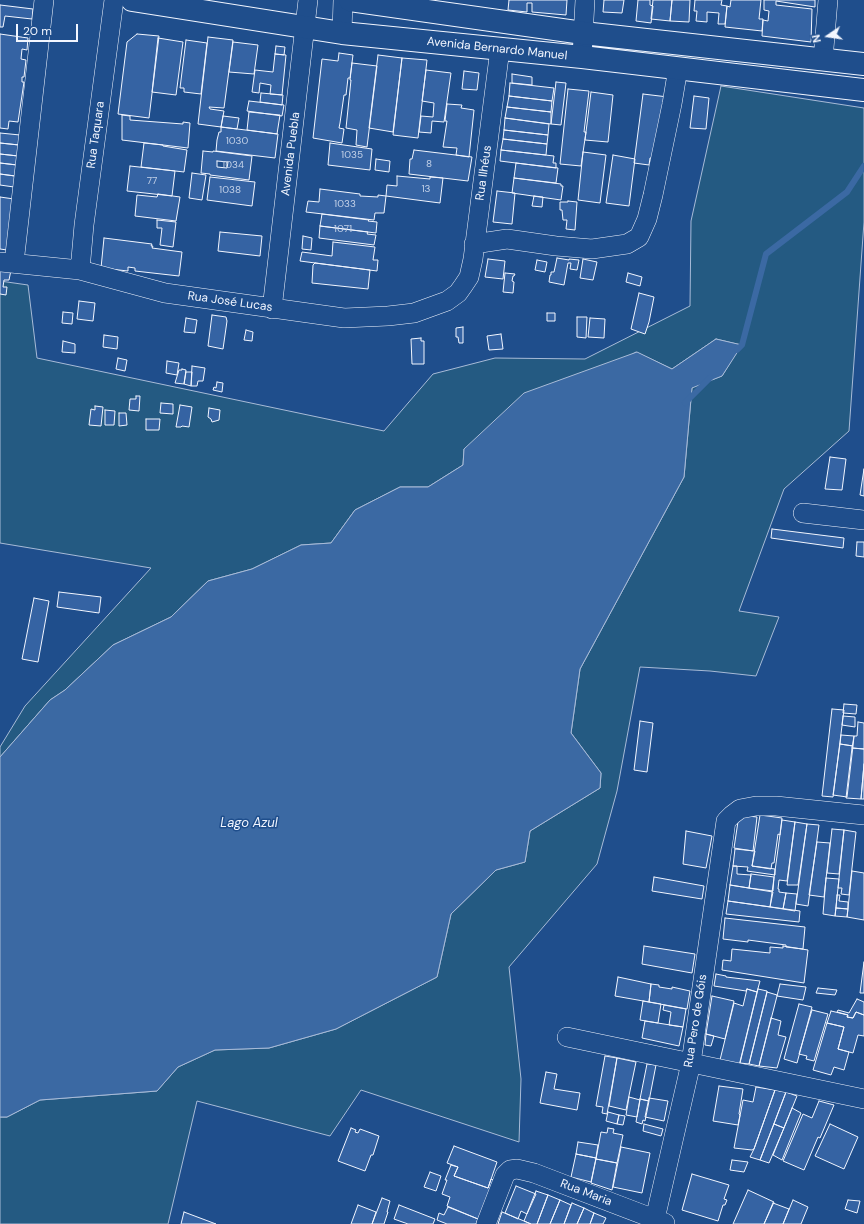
<!DOCTYPE html>
<meta charset="utf-8">
<style>
body{margin:0}
#map{position:relative;width:864px;height:1224px;overflow:hidden;background:#1f4e8c;font-family:"DM Sans",sans-serif}
canvas{display:block}
.north{position:absolute;left:808px;top:16px;width:40px;height:40px;-webkit-text-stroke:3px #1f4e8c;paint-order:stroke;rotate:257deg;font-size:11px;font-weight:700;line-height:16px;text-align:center;color:#f2f6ff}
.north::after{content:'';display:block;margin:auto;width:14px;height:18px;background:#f2f6ff;clip-path:polygon(50% 0,100% 100%,50% 72%,0 100%)}
.scale{position:absolute;left:16px;top:24px;width:62px;height:18px;box-sizing:border-box;border:2px solid #f2f6ff;border-top:0;padding-left:5px;font-size:12px;line-height:14px;white-space:nowrap;color:#f2f6ff;-webkit-text-stroke:3px #1f4e8c;paint-order:stroke}
</style>
<div id="map">
<canvas width="864" height="1224"></canvas>
<div class="north">N</div>
<div class="scale">20 m</div>
</div>
<script>
const c = document.querySelector('canvas').getContext('2d');
c.lineJoin = 'round';
function fill(path, color) {
  c.fillStyle = color;
  c.fill(path, 'evenodd');
}
function shape(rows) {
  const path = new Path2D();
  for (const r of rows) {
    path.moveTo(r[0], r[1]);
    for (let i = 2; i < r.length; i += 2) path.lineTo(r[i], r[i + 1]);
  }
  return path;
}
function strokePath(path, color, width, dash) {
  c.strokeStyle = color;
  c.lineWidth = width;
  c.lineCap = dash ? 'butt' : 'round';
  c.setLineDash(dash || []);
  c.stroke(path);
}
function write(font, color, halo, rows, align = 'center') {
  c.font = font + ' "DM Sans",sans-serif';
  c.lineWidth = 3;
  c.setLineDash([]);
  c.textBaseline = 'middle';
  c.strokeStyle = halo;
  c.fillStyle = color;
  for (const [text, x, y, turn = 0] of rows) {
    c.save();
    c.translate(x, y);
    c.rotate((+turn || 0) * Math.PI / 180);
    c.textAlign = isNaN(turn) ? turn : align;
    if (halo) c.strokeText(text, 0, 0);
    c.fillText(text, 0, 0);
    c.restore();
  }
}
const green = shape([
 [721,86,864,108,864,222,849,431,784,489,739,611,779,617,756,676,710,671,640,667,617,791,597,864,509,967,521,1079,519,1142,361,1090,330,1136,197,1101,168,1224,0,1224,0,1117,7,1117,40,1100,157,1091,178,1067,215,1050,269,1048,336,1029,437,977,451,914,496,870,525,862,530,831,600,788,601,773,571,733,580,669,684,477,692,387,722,376,741,345,716,339,672,369,636,352,464,449,463,465,428,487,400,487,355,510,331,543,301,545,252,569,208,581,171,617,113,645,65,690,50,700,0,757,0,747,25,706,151,568,0,543,0,281,28,285,37,358,384,431,433,374,495,358,585,359,690,306,691,221,721,86]
]);
const water = shape([
 [716,339,742,345,722,376,692,388,684,477,580,669,571,733,601,773,600,788,530,831,525,862,496,870,451,914,437,977,336,1029,269,1048,215,1050,178,1067,157,1091,40,1100,7,1117,0,1117,0,757,50,700,65,690,113,645,171,617,208,581,252,569,301,545,331,543,355,510,400,487,428,487,463,465,464,449,524,393,637,352,672,369,716,339]
]);
const stream = shape([
 [737,350,742,345,766,254,847,192,864,166],
 [685,403,710,378]
]);
const building = shape([
 [509,0,567,0,566,15,532,12,532,3,527,3,527,12,508,10,509,0],
 [604,0,624,0,622,13,603,12,604,0],
 [638,0,650,0,650,5,653,6,651,23,636,21,638,0],
 [653,0,672,0,670,21,651,19,653,0],
 [672,0,690,0,689,22,670,21,672,0],
 [695,0,722,0,721,5,727,6,725,24,718,24,719,13,707,12,707,22,696,21,697,11,694,11,695,0],
 [731,0,761,0,759,19,763,19,762,31,725,27,727,6,730,7,731,0],
 [764,0,815,0,815,7,776,1,776,5,812,9,811,42,762,36,763,20,768,21,769,11,764,10,764,0],
 [0,5,33,9,32,19,5,16,3,27,0,27,0,5],
 [0,34,28,38,27,50,22,49,21,59,26,60,24,77,22,77,22,82,24,82,18,122,9,121,8,129,0,128,0,34],
 [137,34,159,36,149,118,118,114,127,42,137,34],
 [208,37,233,40,224,108,209,107,210,109,224,111,221,127,198,124,208,37],
 [158,38,183,42,176,95,152,92,158,38],
 [186,40,207,43,201,94,184,92,184,88,180,88,186,40],
 [233,42,258,45,254,74,229,72,233,42],
 [276,46,285,47,284,55,275,54,276,46],
 [339,53,353,55,350,78,348,78,346,95,344,95,340,123,339,128,344,129,342,143,313,138,322,59,338,61,339,53],
 [275,54,286,55,282,95,270,94,271,85,260,83,259,93,252,92,255,70,273,72,275,54],
 [378,55,402,58,393,132,369,128,378,55],
 [402,58,427,60,418,138,393,135,402,58],
 [352,63,377,66,367,147,356,145,357,130,346,128,351,80,350,80,352,63],
 [426,70,451,73,444,122,432,121,431,133,419,132,421,116,433,117,434,103,422,101,426,70],
 [464,71,479,73,477,90,462,89,464,71],
 [512,74,532,77,532,85,512,83,512,74],
 [556,82,566,83,561,125,551,124,556,82],
 [510,83,554,88,552,101,509,96,510,83],
 [568,89,589,91,584,132,586,132,581,166,560,164,568,89],
 [591,92,613,95,608,142,585,140,591,92],
 [261,93,283,95,282,105,260,102,261,93],
 [643,94,668,97,661,159,650,158,649,165,634,163,643,94],
 [509,96,552,101,551,112,507,107,509,96],
 [694,96,709,98,706,129,690,128,694,96],
 [249,101,284,105,282,116,247,111,249,101],
 [447,104,462,105,461,108,474,110,469,157,456,155,457,148,443,147,447,121,445,121,447,104],
 [507,107,551,112,551,124,505,118,507,107],
 [249,112,280,115,277,134,247,130,249,112],
 [122,115,130,116,130,120,183,124,183,122,190,123,188,148,122,140,122,115],
 [223,116,239,118,237,129,221,127,223,116],
 [505,118,549,124,548,135,504,130,505,118],
 [221,127,278,134,275,158,216,151,217,140,219,132,221,132,221,127],
 [504,130,548,135,547,144,503,139,504,130],
 [0,133,20,135,19,145,0,143,0,133],
 [503,139,547,144,546,155,501,150,503,139],
 [0,143,19,145,18,156,0,154,0,143],
 [144,143,163,145,163,146,187,150,184,172,141,167,144,143],
 [330,143,372,149,370,170,328,165,330,143],
 [414,150,472,157,468,181,409,174,410,159,412,159,414,150],
 [501,150,554,156,553,163,556,163,556,168,500,161,501,150],
 [203,151,213,152,213,151,252,156,249,180,210,175,210,174,201,173,203,151],
 [217,161,228,162,227,168,217,167,217,161],
 [583,152,606,155,600,203,578,200,583,152],
 [0,154,18,156,17,165,0,163,0,154],
 [613,155,635,159,629,206,606,203,613,155],
 [376,159,390,161,389,172,375,170,376,159],
 [0,163,17,165,15,176,0,174,0,163],
 [516,163,558,168,556,183,514,178,516,163],
 [130,166,175,171,172,196,127,191,130,166],
 [192,173,206,175,202,200,189,198,192,173],
 [0,174,15,176,14,187,0,185,0,174],
 [397,176,430,179,430,177,443,178,440,203,386,196,387,185,397,186,397,176],
 [210,177,255,182,252,206,207,200,210,177],
 [514,178,561,184,561,186,563,186,561,200,512,193,514,178],
 [320,189,360,194,360,196,378,197,378,195,386,196,384,213,375,213,374,220,306,212,308,201,319,202,320,189],
 [497,191,515,193,512,224,493,222,497,191],
 [158,194,180,197,176,221,135,216,137,195,157,197,158,194],
 [534,196,543,197,542,207,532,206,534,196],
 [0,197,14,199,7,250,0,249,0,197],
 [568,201,577,202,575,230,566,229,567,220,563,220,562,210,560,210,560,202,568,202,568,201],
 [322,214,369,220,368,221,377,222,376,233,320,226,322,214],
 [157,220,176,222,173,247,160,245,162,228,157,228,157,220],
 [320,226,368,232,367,234,376,235,374,245,319,238,320,226],
 [220,232,262,236,260,256,218,251,220,232],
 [303,236,312,238,311,250,302,249,303,236],
 [104,238,152,244,151,246,153,246,152,248,182,252,179,276,135,271,135,268,128,267,128,271,101,268,104,238],
 [333,242,375,247,373,260,378,260,377,271,300,261,302,252,332,256,333,242],
 [557,258,569,260,569,259,579,260,577,270,570,269,571,263,568,263,564,285,549,282,550,275,551,275,551,272,554,272,557,258],
 [488,259,505,261,503,279,485,277,488,259],
 [583,259,597,262,593,280,580,278,583,259],
 [537,260,547,262,545,272,535,270,537,260],
 [315,263,370,270,368,289,312,283,313,265,315,263],
 [0,268,11,270,9,280,4,280,3,287,7,287,6,295,0,294,0,268],
 [505,273,515,274,514,276,513,276,512,281,514,282,513,293,503,292,505,273],
 [628,273,642,277,640,286,626,282,628,273],
 [639,293,654,297,649,322,645,334,631,329,639,293],
 [79,301,95,303,93,321,77,319,79,301],
 [63,312,73,313,72,324,62,323,63,312],
 [547,313,555,313,555,321,547,321,547,313],
 [212,315,226,317,227,321,223,349,208,346,212,315],
 [577,317,587,317,586,338,577,337,577,317],
 [186,318,197,320,195,333,184,332,186,318],
 [590,318,605,319,604,338,588,337,590,318],
 [463,327,463,343,459,343,458,337,456,337,456,328,463,327],
 [246,330,253,332,252,341,244,340,246,330],
 [501,334,503,349,489,350,487,336,501,334],
 [104,335,118,337,117,349,103,347,104,335],
 [421,338,421,341,424,341,424,364,412,364,411,339,421,338],
 [63,341,75,344,75,353,62,352,63,341],
 [118,358,127,360,125,371,116,369,118,358],
 [167,361,179,363,177,375,166,373,167,361],
 [192,366,205,368,203,381,198,381,197,386,191,386,192,366],
 [182,369,186,370,184,384,175,383,179,370,182,370,182,369],
 [186,372,192,372,191,386,184,384,186,372],
 [217,382,223,383,222,392,213,390,214,387,216,388,217,382],
 [136,396,140,396,139,411,129,410,130,399,136,399,136,396],
 [161,403,173,404,173,414,160,413,161,403],
 [180,405,192,407,189,427,182,426,181,427,176,427,180,405],
 [95,406,103,407,101,426,89,425,91,409,95,410,95,406],
 [209,408,220,410,219,420,212,422,211,419,208,417,209,408],
 [105,410,115,411,114,425,105,425,105,410],
 [119,413,126,413,127,425,119,426,119,413],
 [146,419,160,419,159,430,146,430,146,419],
 [830,457,846,459,842,490,825,489,830,457],
 [864,469,864,496,860,495,864,469],
 [772,529,844,538,843,548,771,538,772,529],
 [857,542,864,542,864,557,856,556,857,542],
 [59,592,101,597,99,613,57,607,59,592],
 [34,598,49,601,38,662,22,659,34,598],
 [844,704,857,705,856,714,843,713,844,704],
 [832,709,844,710,833,797,822,796,832,709],
 [843,716,855,717,855,727,842,725,843,716],
 [640,721,653,723,647,772,634,770,640,721],
 [858,722,864,723,864,749,852,748,854,736,857,736,858,722],
 [841,735,854,736,853,746,840,744,841,735],
 [840,744,853,746,847,797,833,795,840,744],
 [852,748,864,749,864,764,861,799,846,798,852,748],
 [864,764,864,799,861,799,864,764],
 [739,815,757,817,753,851,734,848,739,815],
 [760,815,782,818,780,835,778,834,774,863,772,863,771,869,752,866,760,815],
 [782,820,795,822,787,881,779,880,778,889,779,889,779,892,786,893,783,909,770,907,782,820],
 [795,822,807,824,798,885,787,885,795,822],
 [807,824,819,825,808,906,796,904,807,824],
 [832,829,844,830,839,874,827,873,832,829],
 [844,830,856,832,849,895,841,894,842,888,838,888,844,830],
 [686,831,712,836,706,868,683,864,686,831],
 [817,842,830,843,824,897,809,895,817,842],
 [735,849,755,851,752,866,775,869,775,875,747,871,748,867,733,866,735,849],
 [733,866,737,866,737,874,751,875,749,888,730,885,733,866],
 [852,871,864,873,864,920,847,917,852,871],
 [751,874,774,877,773,891,749,888,751,874],
 [654,877,704,886,702,899,652,891,654,877],
 [826,878,839,879,835,916,823,914,826,878],
 [730,885,773,892,770,907,728,901,730,885],
 [786,893,797,894,795,911,783,909,786,893],
 [837,895,840,895,839,901,848,902,848,909,836,908,837,895],
 [728,901,800,911,799,922,726,914,728,901],
 [836,908,848,909,847,917,835,916,836,908],
 [725,918,805,927,803,949,786,947,786,945,748,940,748,942,723,939,725,918],
 [644,946,695,954,692,973,642,964,644,946],
 [783,946,808,950,804,983,722,970,723,960,731,961,732,949,770,953,770,947,783,948,783,946],
 [864,962,864,993,860,993,864,962],
 [716,974,726,976,726,977,760,981,757,992,747,989,746,991,714,986,716,974],
 [618,977,651,984,649,1002,615,996,618,977],
 [651,984,659,985,659,987,672,989,672,987,690,991,687,1009,649,1002,651,984],
 [780,984,806,987,803,1000,777,996,780,984],
 [818,988,837,990,835,995,816,993,818,988],
 [747,989,757,992,739,1066,719,1064,734,1003,743,1006,747,989],
 [758,989,767,991,767,992,749,1064,740,1063,758,989],
 [767,992,777,995,777,996,759,1066,749,1064,767,992],
 [712,996,734,1001,725,1039,706,1034,712,996],
 [857,999,864,1002,864,1015,856,1012,853,1018,847,1017,848,1015,837,1012,838,1010,849,1013,857,999],
 [643,1001,661,1004,658,1023,640,1020,643,1001],
 [799,1004,812,1007,797,1063,784,1059,799,1004],
 [664,1005,686,1009,683,1027,669,1025,671,1012,663,1010,664,1005],
 [812,1010,828,1014,814,1061,806,1059,807,1056,799,1054,812,1010],
 [831,1011,848,1015,847,1017,853,1018,856,1012,864,1015,864,1036,858,1035,853,1053,838,1049,844,1027,827,1023,831,1011],
 [771,1018,781,1021,778,1035,786,1037,777,1068,759,1066,771,1018],
 [645,1021,683,1027,679,1046,642,1038,645,1021],
 [827,1023,844,1027,838,1049,849,1052,844,1070,834,1067,831,1075,813,1070,827,1023],
 [706,1034,714,1036,711,1046,705,1045,706,1034],
 [605,1056,617,1058,607,1114,602,1113,603,1107,596,1106,605,1056],
 [617,1058,636,1062,626,1110,609,1106,617,1058],
 [647,1064,656,1065,649,1101,640,1099,647,1064],
 [546,1072,557,1074,554,1089,580,1093,577,1110,540,1103,546,1072],
 [719,1086,743,1089,739,1114,740,1115,738,1125,713,1121,719,1086],
 [756,1087,775,1090,754,1149,752,1150,734,1148,743,1100,753,1102,756,1087],
 [775,1090,786,1092,760,1160,750,1157,754,1149,775,1090],
 [786,1092,797,1096,784,1128,774,1124,786,1092],
 [629,1097,640,1100,637,1117,626,1115,629,1097],
 [649,1098,668,1101,664,1121,645,1117,649,1098],
 [640,1099,649,1101,645,1121,643,1120,642,1124,636,1122,640,1099],
 [819,1101,834,1105,820,1138,818,1137,804,1170,783,1161,803,1114,812,1118,819,1101],
 [792,1108,801,1113,782,1160,773,1155,792,1108],
 [608,1112,619,1115,617,1124,606,1121,608,1112],
 [619,1115,625,1116,623,1125,617,1124,619,1115],
 [644,1124,663,1129,661,1136,643,1131,644,1124],
 [774,1124,784,1128,769,1163,760,1160,774,1124],
 [830,1124,858,1137,844,1169,815,1156,830,1124],
 [351,1128,356,1130,355,1132,358,1133,360,1129,379,1136,373,1155,371,1155,365,1171,338,1161,351,1128],
 [608,1128,614,1129,613,1133,623,1135,617,1163,596,1159,601,1132,607,1133,608,1128],
 [578,1142,598,1145,596,1158,576,1154,578,1142],
 [454,1146,497,1162,488,1188,454,1176,458,1167,447,1163,454,1146],
 [621,1147,650,1153,642,1193,613,1187,621,1147],
 [576,1154,596,1158,591,1182,571,1177,576,1154],
 [596,1159,617,1163,612,1190,591,1183,596,1159],
 [732,1160,748,1162,744,1172,730,1170,732,1160],
 [451,1165,458,1167,454,1176,488,1188,491,1179,496,1181,478,1219,447,1206,450,1197,442,1194,447,1180,445,1180,451,1165],
 [430,1172,441,1176,436,1191,424,1187,430,1172],
 [692,1174,729,1185,724,1199,727,1200,725,1205,723,1205,718,1221,682,1210,692,1174],
 [516,1186,536,1194,527,1214,521,1211,518,1219,505,1213,516,1186],
 [748,1190,774,1202,764,1224,733,1224,748,1190],
 [536,1191,548,1195,537,1224,531,1224,524,1221,536,1191],
 [548,1195,560,1200,550,1224,537,1224,548,1195],
 [382,1198,390,1201,387,1212,388,1212,384,1224,372,1224,382,1198],
 [560,1200,571,1205,564,1224,550,1224,560,1200],
 [793,1200,808,1207,801,1224,783,1224,793,1200],
 [848,1200,860,1201,857,1213,845,1209,848,1200],
 [572,1203,584,1208,577,1224,564,1224,572,1203],
 [773,1203,789,1209,783,1224,764,1224,773,1203],
 [358,1205,376,1212,372,1224,351,1224,358,1205],
 [399,1205,435,1219,433,1224,408,1224,394,1219,399,1205],
 [448,1207,478,1219,476,1224,447,1224,437,1220,439,1213,444,1215,448,1207],
 [584,1208,594,1213,590,1224,577,1224,584,1208],
 [184,1212,216,1224,181,1224,184,1212],
 [502,1212,524,1221,531,1224,498,1224,502,1212],
 [594,1213,606,1218,603,1224,590,1224,594,1213]
]);
const street = shape([
 [342,33,343,0],
 [582,57,585,0],
 [823,60,828,0],
 [474,244,507,239,556,246,592,249,627,244,639,237,647,219,653,195,672,104,678,68],
 [0,262,80,270,165,293,344,318,388,316,414,313,447,301,458,293,463,286,469,277,473,259,500,49],
 [14,263,44,0],
 [80,270,84,225,114,0],
 [272,309,308,0],
 [803,513,864,520],
 [567,1037,864,1099],
 [655,1219,691,1063,726,821,732,815,740,809,756,806,776,806,864,815],
 [486,1224,505,1175,510,1170,517,1169,534,1173,665,1223]
]);
const secondary = shape([
 [132,0,342,33,582,57,864,90],
 [350,0,583,33,864,64]
]);
const numberNames = [
 ["1030",237,141],
 ["1035",352,155],
 ["8",429,164],
 ["1034",233,165],
 ["77",152,181],
 ["13",426,189],
 ["1038",230,190],
 ["1033",345,204],
 ["1071",343,229]
];
const streetNames = [
 ["Avenida Bernardo Manuel",497,49,6],
 ["Rua Taquara",96,135,-82],
 ["Avenida Puebla",291,154,-83],
 ["Rua Ilhéus",484,173,-82],
 ["Rua José Lucas",230,302,8],
 ["Rua Pero de Góis",696,1021,-81],
 ["Rua Maria",586,1193,21]
];
const waterNames = [
 ["Lago Azul",249,824]
];
fill(green, '#245a82');
strokePath(green, '#a8bbd7', 1);
fill(water, '#3b69a3');
strokePath(water, '#a8bbd7', 1);
strokePath(stream, '#3b69a3', 6);
fill(building, '#3563a3');
strokePath(building, '#f2f6ff', 1);
strokePath(street, '#f2f6ff', 20);
strokePath(secondary, '#f2f6ff', 24);
strokePath(street, '#1f4e8c', 19);
strokePath(secondary, '#1f4e8c', 22);
write('10px', '#c3d1e8', null, numberNames);
write('12px', '#f2f6ff', '#1f4e8c', streetNames);
write('italic 13px', '#f2f6ff', '#1f4e8c', waterNames);
</script>
